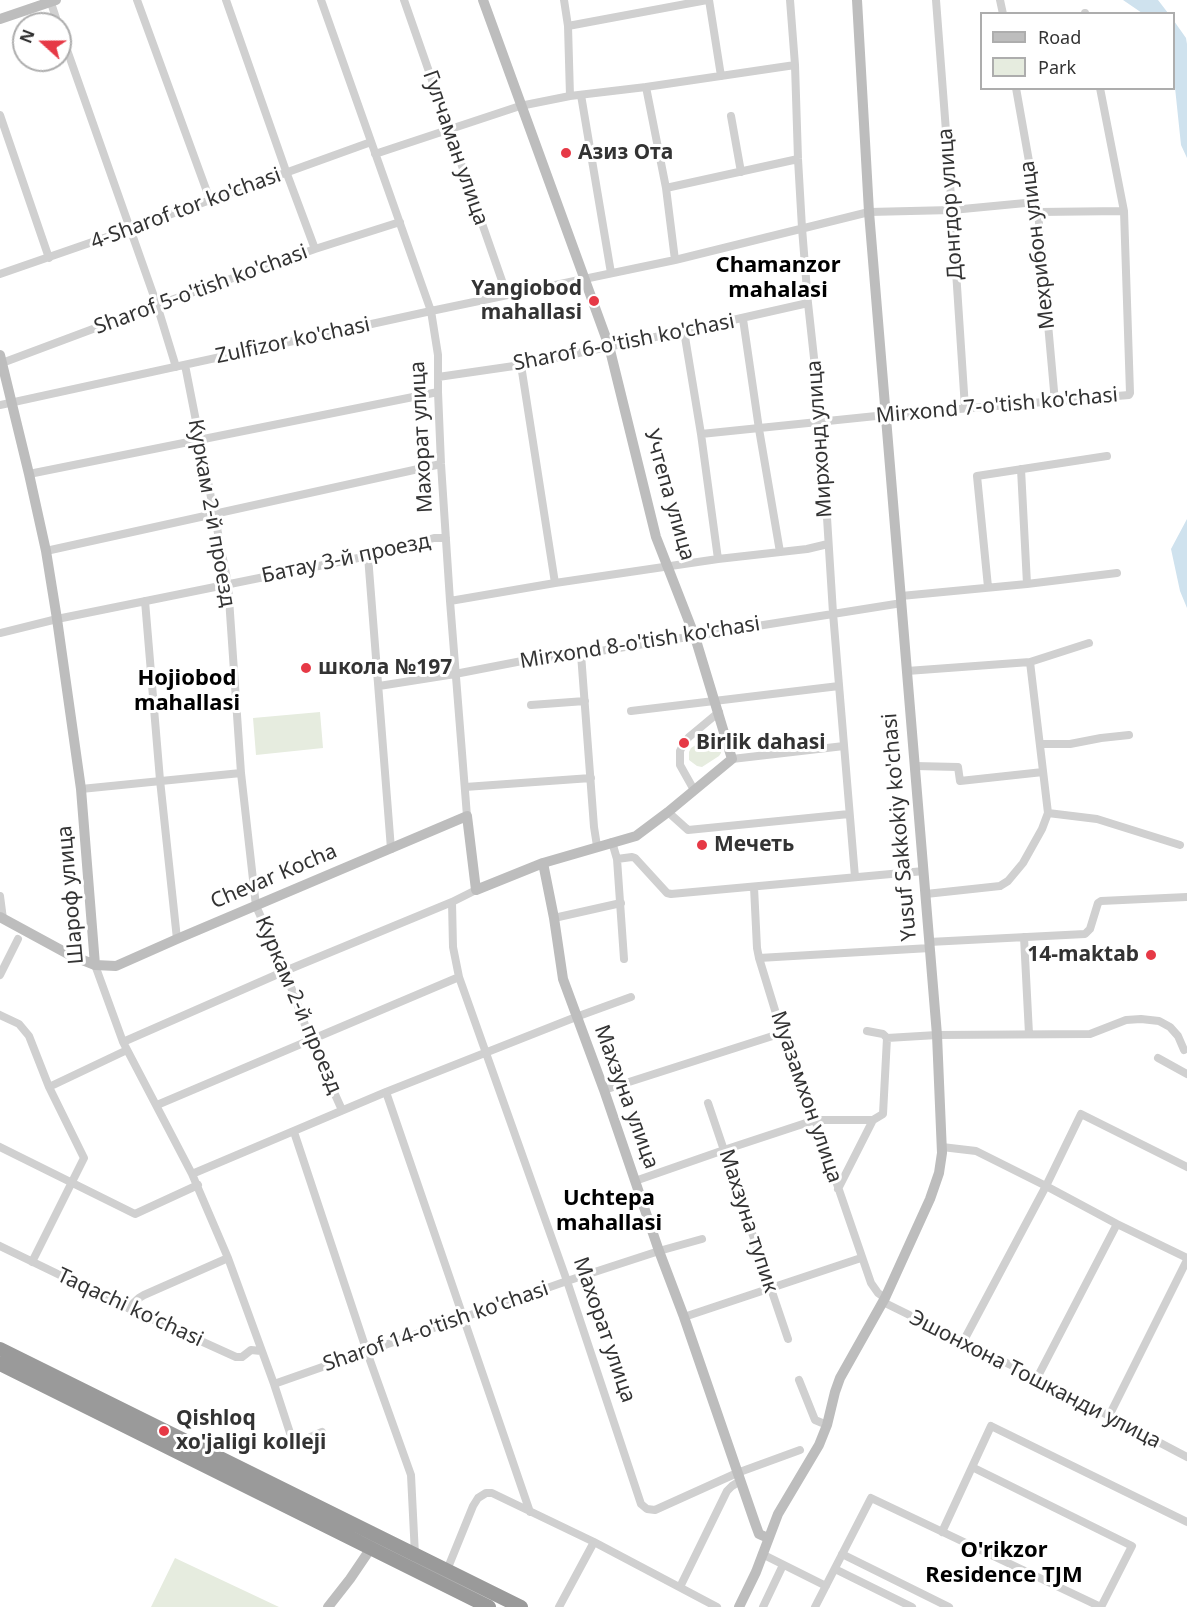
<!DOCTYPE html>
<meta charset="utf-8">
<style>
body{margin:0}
#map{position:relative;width:1187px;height:1607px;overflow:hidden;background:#fff;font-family:"Noto Sans",sans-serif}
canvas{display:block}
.legend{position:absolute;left:980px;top:12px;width:195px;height:78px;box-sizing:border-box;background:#fff;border:2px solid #adadad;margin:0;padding:8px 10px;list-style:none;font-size:18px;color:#333}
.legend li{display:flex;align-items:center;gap:12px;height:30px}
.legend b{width:30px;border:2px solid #adadad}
.north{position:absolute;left:12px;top:12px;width:60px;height:60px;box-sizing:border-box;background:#fff;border:2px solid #adadad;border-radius:50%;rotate:291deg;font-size:16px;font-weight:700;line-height:24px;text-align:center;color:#333}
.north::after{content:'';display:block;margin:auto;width:21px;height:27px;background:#e63946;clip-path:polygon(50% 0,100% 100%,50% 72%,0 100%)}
</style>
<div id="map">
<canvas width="1187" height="1607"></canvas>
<ul class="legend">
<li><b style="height:8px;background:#bdbdbd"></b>Road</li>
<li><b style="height:16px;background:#e6ecdf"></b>Park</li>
</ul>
<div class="north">N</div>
</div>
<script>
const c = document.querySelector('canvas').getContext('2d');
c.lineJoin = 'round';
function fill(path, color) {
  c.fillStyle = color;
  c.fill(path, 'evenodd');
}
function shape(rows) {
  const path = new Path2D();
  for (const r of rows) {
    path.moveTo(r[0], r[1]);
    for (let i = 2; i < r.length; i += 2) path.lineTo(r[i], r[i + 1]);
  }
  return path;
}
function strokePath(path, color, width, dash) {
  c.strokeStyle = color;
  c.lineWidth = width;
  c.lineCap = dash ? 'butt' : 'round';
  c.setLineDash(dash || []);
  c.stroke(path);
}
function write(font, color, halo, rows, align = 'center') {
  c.font = font + ' "Noto Sans",sans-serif';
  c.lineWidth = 6;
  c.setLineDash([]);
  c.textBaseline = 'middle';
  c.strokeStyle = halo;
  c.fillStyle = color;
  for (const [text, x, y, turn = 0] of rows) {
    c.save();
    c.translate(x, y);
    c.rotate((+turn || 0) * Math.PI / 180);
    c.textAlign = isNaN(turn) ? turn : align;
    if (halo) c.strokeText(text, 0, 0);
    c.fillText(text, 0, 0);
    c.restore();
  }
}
const green = shape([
 [320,712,323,748,256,755,253,718],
 [711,735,714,735,720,739,722,745,721,753,719,756,702,767,697,766,689,760,689,752,691,748],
 [175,1558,279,1607,151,1607]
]);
const water = shape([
 [1123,0,1158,0,1168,13,1142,13],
 [1174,21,1186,38,1187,44,1187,158,1181,145,1174,78],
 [1187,519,1187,608,1180,591,1171,549]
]);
const street = shape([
 [50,0,58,24],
 [137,0,210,200],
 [226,0,287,174,315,249],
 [321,0,431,311,438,355,438,392,441,464,450,601,467,816],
 [404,0,507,295],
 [564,0,568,26,570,96],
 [709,0,721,76],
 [790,0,795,65,798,159,802,228,808,303,821,422,833,613,855,877],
 [936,0,952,210,965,408],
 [1000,0,1003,14],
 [1085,13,1085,14],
 [568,26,707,0],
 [60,30,157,305,176,367],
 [646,87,666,188,675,260],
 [1016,88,1038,212,1055,402],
 [581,95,611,273],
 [0,115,49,258],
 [731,116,741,172],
 [375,154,520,106,570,96,646,87,795,65],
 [666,188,798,159],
 [1038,212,1124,211],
 [0,274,130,229,371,142],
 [743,319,759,429,780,552],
 [684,331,701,434,718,559],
 [2,363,157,305,315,249,400,222],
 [185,365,228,584,241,773,256,906,285,971,311,1041,342,1110],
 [521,365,555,583],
 [438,377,521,365,684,331,808,303],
 [0,405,431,311,675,260,869,212,952,210,1036,202],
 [701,434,886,415,1129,395,1130,393,1124,211,1100,88],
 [1021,469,1027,584],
 [29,474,438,392],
 [46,551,441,464],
 [368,556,391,849],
 [988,587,977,476,1107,456],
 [901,596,1027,584,1117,573],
 [145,601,160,780,177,939],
 [450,601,555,583,718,559,807,549,828,544],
 [0,633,57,619,368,556,434,538,446,538],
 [581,654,594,827,597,846],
 [907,671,1030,662,1089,643],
 [379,686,455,674,522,661,581,654,902,603],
 [531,705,585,701],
 [631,711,839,686],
 [1041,744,1070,744,1101,738,1129,735],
 [732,759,844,746],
 [915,766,958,767,960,781,1043,772],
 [465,787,591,778],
 [81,789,241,773],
 [694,790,680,765,680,751,684,743,689,737,719,712],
 [668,812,688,830,849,814],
 [1048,813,1097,819,1180,845],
 [612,842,617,859,624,959],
 [617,859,632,857,635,858,667,893,671,894,924,871],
 [754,887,757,948,759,958,782,1033,815,1120,871,1283,878,1293,885,1298],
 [926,894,1000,886,1008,881,1023,863,1042,829,1048,813,1030,662],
 [0,896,3,919],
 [452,902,453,947,459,977,567,1281,641,1504,647,1509,655,1510,737,1473,800,1450],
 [554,918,621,903],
 [1024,937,1029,1034],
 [929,942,1085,934,1090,929,1098,903,1101,901,1187,897],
 [759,958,930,948],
 [95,965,123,1042,192,1174,228,1258,274,1384,291,1436,295,1441,302,1441,322,1432],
 [0,975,18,939],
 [0,1015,19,1024,29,1036,49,1087,84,1158,32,1262],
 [867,1031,883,1034,887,1038,937,1035,1090,1034,1126,1020,1141,1019,1159,1021,1170,1027,1178,1036,1184,1050],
 [123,1042,285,971,452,902,476,890],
 [1158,1058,1187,1074],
 [49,1087,127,1050],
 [604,1090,782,1033],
 [386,1092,530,1512],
 [708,1103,788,1339],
 [157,1105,459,977],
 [294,1132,367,1352,411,1475,415,1555],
 [0,1147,135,1214,198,1185],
 [942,1147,976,1151,1046,1186,1117,1224,1187,1258],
 [192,1174,386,1092,576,1017,631,997],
 [635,1181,724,1150,815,1120,873,1120],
 [838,1189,873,1120,883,1114,887,1038],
 [0,1246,128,1308,236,1357,242,1357,251,1350,261,1351],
 [883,1302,1037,1378,1187,1457],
 [128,1308,139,1298,144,1295,228,1258],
 [684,1317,861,1258],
 [963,1342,1046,1186,1081,1114,1187,1167],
 [1037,1378,1117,1224],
 [799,1380,815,1420,827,1425],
 [274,1384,567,1281,659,1251,702,1239],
 [1109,1416,1187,1260],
 [942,1532,991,1426,1187,1522],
 [762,1554,826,1586],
 [842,1554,949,1607],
 [835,1569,912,1607],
 [447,1570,473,1506,478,1498,486,1493,492,1493,594,1542,717,1607],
 [680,1587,727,1491,732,1486,740,1481],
 [559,1607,594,1542],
 [763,1607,783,1565],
 [815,1607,871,1498,1101,1607,1132,1546,972,1467]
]);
const secondary = shape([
 [0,19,56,0],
 [0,355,29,474,46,551,57,619,81,789,95,965],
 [543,863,554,918,563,979,604,1090,659,1251,684,1317,755,1523,759,1534,768,1538],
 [0,917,70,955,95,965,116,966,177,939,467,816,476,890,543,863,636,836,668,812,732,759,695,637,656,537,609,346,483,0],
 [328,1607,350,1579,371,1548],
 [739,1607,756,1572,778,1514,819,1445,827,1425,835,1392,840,1378,885,1298,930,1199,939,1173,942,1153,937,1035,869,212,857,0]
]);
const highway = shape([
 [0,1349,521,1607],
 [0,1364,489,1607]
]);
const markers = [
 [566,153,6,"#e63946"],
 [594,301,6,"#e63946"],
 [306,668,6,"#e63946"],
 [684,743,6,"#e63946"],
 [702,845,6,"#e63946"],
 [1151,955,6,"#e63946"],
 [164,1431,6,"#e63946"]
];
const streetNames = [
 ["Гулчаман улица",455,148,71],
 ["Донгдор улица",951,204,-94],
 ["4-Sharof tor ko'chasi",186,209,-20],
 ["Мехрибон улица",1038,245,-97],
 ["Sharof 5-o'tish ko'chasi",201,290,-20],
 ["Zulfizor ko'chasi",293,341,-12],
 ["Sharof 6-o'tish ko'chasi",624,343,-11],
 ["Mirxond 7-o'tish ko'chasi",997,406,-5],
 ["Махорат улица",422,437,-93],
 ["Мирхонд улица",820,439,-94],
 ["Учтепа улица",669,495,74],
 ["Куркам 2-й проезд",211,513,80],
 ["Батау 3-й проезд",346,559,-12],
 ["Mirxond 8-o'tish ko'chasi",640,643,-9],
 ["Yusuf Sakkokiy ko'chasi",900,827,-95],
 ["Chevar Kocha",274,877,-23],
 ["Шароф улица",71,895,-95],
 ["Куркам 2-й проезд",298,1005,67],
 ["Махзуна улица",626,1097,70],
 ["Муазамхон улица",806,1097,71],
 ["Махзуна тупик",748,1221,72],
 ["Taqachi koʻchasi",130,1308,25],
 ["Sharof 14-o'tish ko'chasi",436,1327,-19],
 ["Махорат улица",604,1330,71],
 ["Эшонхона Тошканди улица",1035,1380,27]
];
const poiNames = [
 ["Азиз Ота",578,153],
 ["Yangiobod",582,289,"right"],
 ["mahallasi",582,313,"right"],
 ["школа №197",318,668],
 ["Birlik dahasi",696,743],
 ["Мечеть",714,845],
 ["14-maktab",1139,955,"right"],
 ["Qishloq",176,1419],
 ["xo'jaligi kolleji",176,1443]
];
const neighbourhoodNames = [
 ["Chamanzor",778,266],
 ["mahalasi",778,291],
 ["Hojiobod",187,679],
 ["mahallasi",187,704],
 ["Uchtepa",609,1199],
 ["mahallasi",609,1224],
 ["O'rikzor",1004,1551],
 ["Residence TJM",1004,1576]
];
fill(green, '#e6ecdf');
fill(water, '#cfe2ee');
strokePath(street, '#d0d0d0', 8);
strokePath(secondary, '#bdbdbd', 10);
strokePath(highway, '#9a9a9a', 14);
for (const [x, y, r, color] of markers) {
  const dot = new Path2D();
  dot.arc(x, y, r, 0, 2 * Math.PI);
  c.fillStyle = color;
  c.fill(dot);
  strokePath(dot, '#fff', 2);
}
write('21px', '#333', '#fff', streetNames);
write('bold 21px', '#333', '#fff', poiNames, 'left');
write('bold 22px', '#000', '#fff', neighbourhoodNames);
</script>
